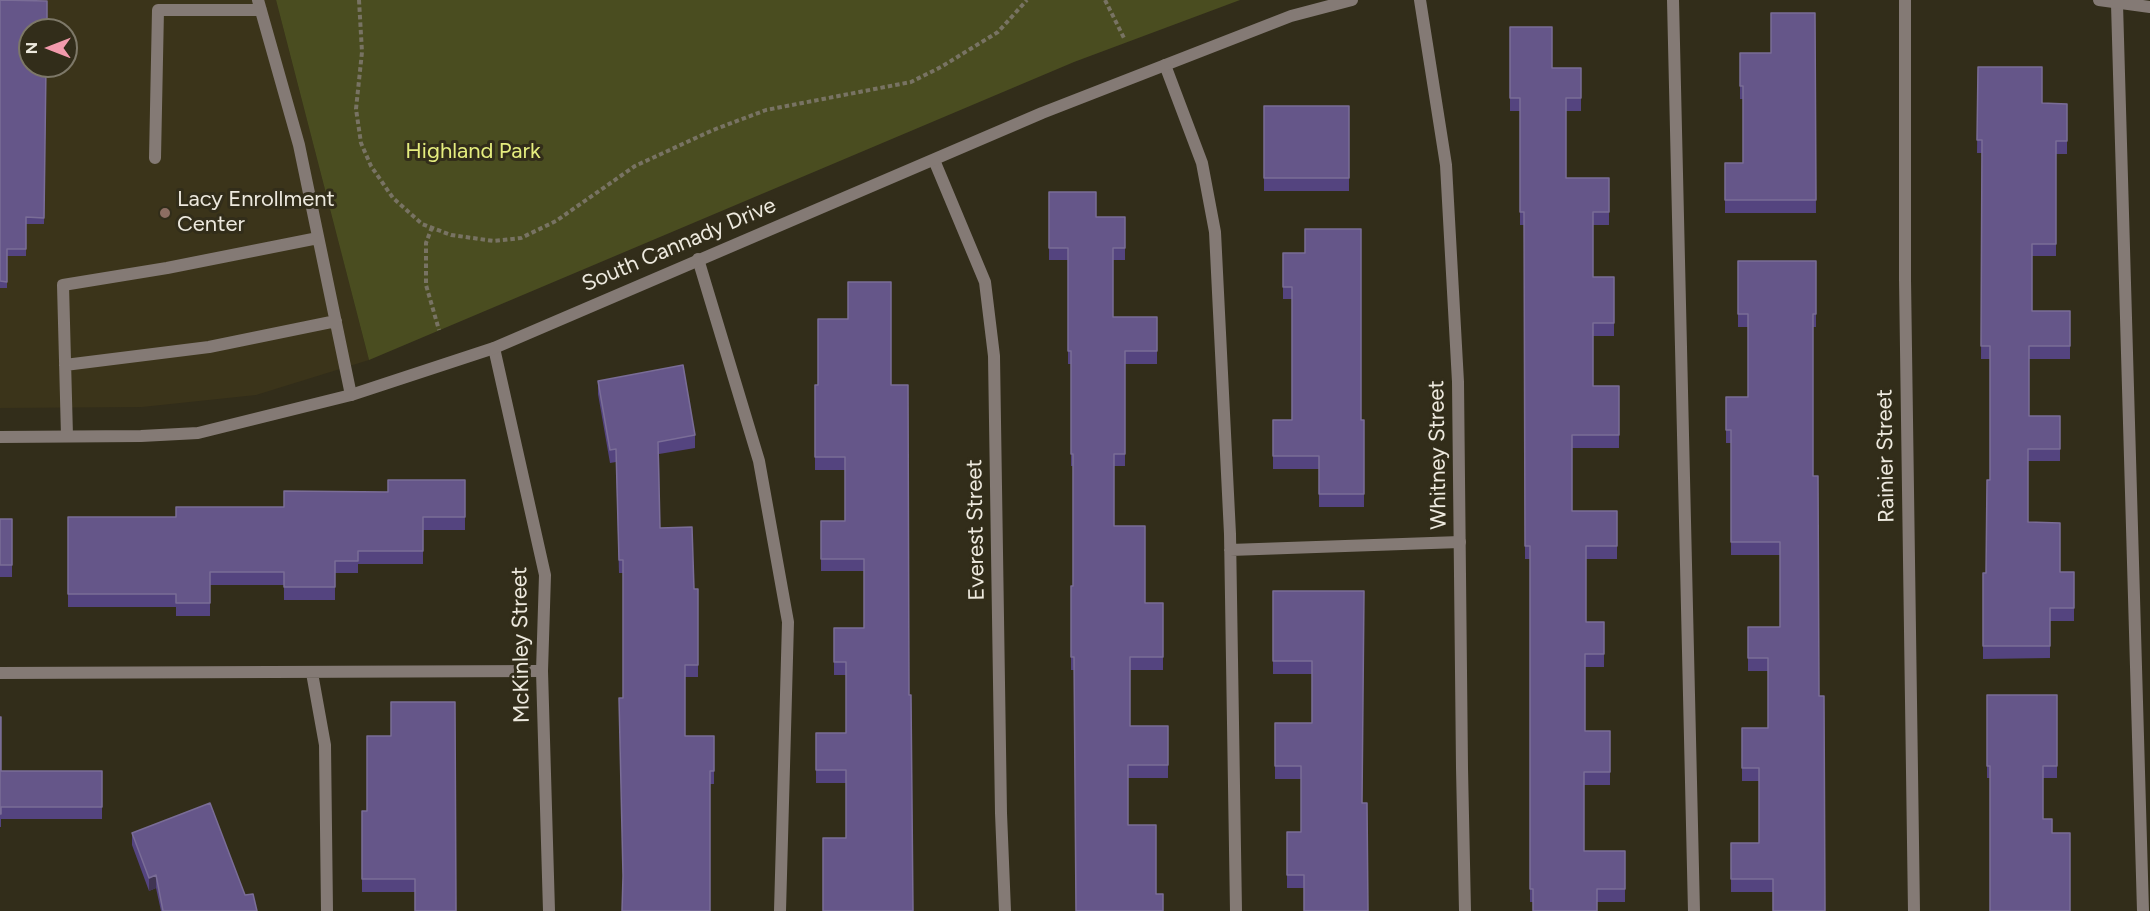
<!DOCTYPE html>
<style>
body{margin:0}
#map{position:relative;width:2150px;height:911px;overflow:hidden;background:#322d1a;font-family:Figtree,sans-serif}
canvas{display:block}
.north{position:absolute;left:18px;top:18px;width:60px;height:60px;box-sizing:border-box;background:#322d1a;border:2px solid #7d7868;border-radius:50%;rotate:270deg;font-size:16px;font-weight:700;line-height:24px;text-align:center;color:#ede9de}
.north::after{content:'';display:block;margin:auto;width:21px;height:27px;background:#f29aac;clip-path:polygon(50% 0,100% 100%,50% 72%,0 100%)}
</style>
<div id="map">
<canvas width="2150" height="911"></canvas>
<div class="north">N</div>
</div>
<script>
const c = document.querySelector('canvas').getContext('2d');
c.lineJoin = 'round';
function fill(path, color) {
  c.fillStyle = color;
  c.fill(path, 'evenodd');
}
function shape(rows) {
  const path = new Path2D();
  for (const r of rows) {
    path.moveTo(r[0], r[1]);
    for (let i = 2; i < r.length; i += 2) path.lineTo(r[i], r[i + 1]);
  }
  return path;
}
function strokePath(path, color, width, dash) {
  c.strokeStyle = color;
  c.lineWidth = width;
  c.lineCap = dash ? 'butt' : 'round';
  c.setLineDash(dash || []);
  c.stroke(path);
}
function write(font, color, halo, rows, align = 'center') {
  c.font = font + ' Figtree,sans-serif';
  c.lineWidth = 6;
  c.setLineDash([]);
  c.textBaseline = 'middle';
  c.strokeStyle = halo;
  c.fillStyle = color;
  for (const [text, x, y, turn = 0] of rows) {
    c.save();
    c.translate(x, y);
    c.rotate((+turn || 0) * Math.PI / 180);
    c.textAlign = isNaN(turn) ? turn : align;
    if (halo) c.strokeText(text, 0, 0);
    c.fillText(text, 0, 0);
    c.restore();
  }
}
const built = shape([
 [0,0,276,0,369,360,256,395,142,407,0,408],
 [30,30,66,30,66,66,30,66]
]);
const green = shape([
 [276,0,1240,0,1074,62,369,360]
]);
const path = shape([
 [359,0,362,52,356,109,361,143,371,166,393,198,422,224,451,235,494,241,521,238,556,221,635,166,713,130,766,110,911,82,941,67,998,32,1027,0],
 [1105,0,1125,40],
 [432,227,426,243,426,285,439,330]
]);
const service = shape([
 [258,0,299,145,351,395],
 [1673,0,1694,911],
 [2117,4,2143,911],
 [1165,65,1202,163,1215,232,1230,534,1236,911],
 [155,158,158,10,261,10],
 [698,259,759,461,788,622,780,911],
 [65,365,209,347,336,321],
 [67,436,63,285,167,268,318,238],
 [1230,550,1460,542],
 [0,673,542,671],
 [312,673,325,745,327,911]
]);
const minor = shape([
 [1420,0,1446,165,1458,382,1462,768,1465,911],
 [1905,0,1905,279,1914,911],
 [934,160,985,282,994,356,1001,813,1005,911],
 [494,348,545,575,542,671,549,911]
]);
const tertiary = shape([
 [2099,0,2150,7],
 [0,437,141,436,198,433,351,395,494,348,1042,113,1291,16,1352,0]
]);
const wall = shape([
 [0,0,46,66,44,224,26,224,26,256,7,256,7,288,0,288],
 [1815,13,1816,213,1725,213,1725,163,1743,163,1743,99,1740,99,1740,53,1771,53],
 [1510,27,1552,68,1581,68,1581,111,1566,111,1566,178,1609,178,1609,225,1593,225,1593,277,1614,277,1614,336,1593,336,1593,386,1619,386,1619,448,1572,448,1572,511,1617,511,1617,559,1586,559,1586,622,1604,622,1604,667,1585,667,1585,731,1610,731,1610,785,1584,785,1584,851,1625,851,1625,902,1530,902,1530,559,1525,559,1524,225,1520,225,1520,111,1510,111],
 [1978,67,2042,103,2067,104,2067,154,2056,154,2056,256,2032,256,2032,311,2070,311,2070,359,2029,359,2029,416,2060,416,2060,461,2028,461,2028,522,2060,572,2074,572,2074,621,2050,621,2050,658,1983,659,1983,573,1986,573,1990,480,1990,359,1981,359,1982,153,1977,153],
 [1264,106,1349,106,1349,191,1264,191],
 [1049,192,1096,217,1125,217,1125,260,1113,260,1113,317,1157,317,1157,364,1125,364,1125,466,1114,466,1114,526,1145,603,1163,603,1163,670,1130,670,1130,726,1168,726,1168,778,1128,778,1076,911,1074,670,1071,670,1071,586,1073,586,1073,466,1071,466,1071,364,1068,364,1068,260,1049,260],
 [1283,253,1361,420,1364,420,1364,507,1319,507,1319,469,1273,469,1273,420,1292,420,1292,299,1283,299],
 [1738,261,1816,261,1816,327,1813,327,1773,892,1731,892,1731,843,1759,843,1759,781,1742,781,1742,728,1768,728,1768,671,1748,671,1748,627,1780,627,1780,555,1731,555,1731,443,1726,443,1726,397,1748,397,1748,327,1738,327],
 [598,381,695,435,695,448,659,454,660,528,694,589,698,589,698,677,685,677,685,736,714,736,714,784,710,784,623,698,623,573,619,573,616,462,610,463,598,394],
 [815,385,891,385,846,838,846,783,816,783,816,733,846,733,846,675,834,675,834,628,864,628,864,571,821,571,821,521,845,521,845,470,815,470],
 [465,480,465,530,423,530,423,564,358,564,358,573,335,573,335,600,284,600,284,585,210,585,210,616,176,616,176,607,68,607,68,517,176,517,284,507],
 [0,519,12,519,12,577,0,577],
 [1273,591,1364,591,1304,888,1287,888,1287,832,1301,832,1301,779,1275,779,1275,723,1312,723,1312,674,1273,674],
 [1987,695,2057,695,2057,778,1987,778],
 [455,702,415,892,362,892,362,811,367,811,391,736],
 [0,717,1,771,102,771,102,819,1,819,1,827,0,827],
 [132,833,245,895,257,911,161,911,156,888,149,891,132,845]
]);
const shadedWall = shape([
 [156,875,156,888,149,891,149,878]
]);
const building = shape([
 [0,0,47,1,47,30,30,30,30,66,46,66,44,218,26,217,26,249,7,249,7,282,0,281,0,0],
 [1771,13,1815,13,1816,200,1725,200,1725,163,1743,163,1743,86,1740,86,1740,53,1771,53,1771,13],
 [1510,27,1552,27,1552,68,1581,68,1581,98,1566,98,1566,178,1609,178,1609,212,1593,212,1593,277,1614,277,1614,323,1593,323,1593,386,1619,386,1619,435,1572,435,1572,511,1617,511,1617,546,1586,546,1586,622,1604,622,1604,654,1585,654,1585,731,1610,731,1610,772,1584,772,1584,851,1625,851,1625,889,1597,889,1597,911,1533,911,1533,889,1530,889,1530,546,1525,546,1524,212,1520,212,1520,98,1510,98,1510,27],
 [1978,67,2042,67,2042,103,2067,104,2067,141,2056,141,2056,244,2032,244,2032,311,2070,311,2070,346,2029,346,2029,416,2060,416,2060,449,2028,449,2028,522,2060,523,2060,572,2074,572,2074,608,2050,608,2050,646,1983,646,1983,573,1986,573,1987,480,1990,480,1990,346,1981,346,1982,140,1977,140,1978,67],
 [1264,106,1349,106,1349,178,1264,178,1264,106],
 [1049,192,1096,192,1096,217,1125,217,1125,248,1113,248,1113,317,1157,317,1157,351,1125,351,1125,454,1114,454,1114,526,1145,526,1145,603,1163,603,1163,657,1130,657,1130,726,1168,726,1168,765,1128,765,1128,825,1156,825,1156,894,1163,894,1163,911,1076,911,1074,657,1071,657,1071,586,1073,586,1073,454,1071,454,1071,351,1068,351,1068,248,1049,248,1049,192],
 [1305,229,1361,229,1361,420,1364,420,1364,494,1319,494,1319,456,1273,456,1273,420,1292,420,1292,287,1283,287,1283,253,1305,253,1305,229],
 [1738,261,1816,261,1816,314,1813,314,1813,476,1818,476,1819,696,1824,696,1825,911,1773,911,1773,879,1731,879,1731,843,1759,843,1759,768,1742,768,1742,728,1768,728,1768,658,1748,658,1748,627,1780,627,1780,542,1731,542,1731,430,1726,430,1726,397,1748,397,1748,314,1738,314,1738,261],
 [848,282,891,282,891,385,908,385,909,695,911,695,913,911,823,911,823,838,846,838,846,770,816,770,816,733,846,733,846,662,834,662,834,628,864,628,864,559,821,559,821,521,845,521,845,457,815,457,815,385,818,385,818,319,848,319,848,282],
 [683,365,695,435,658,442,660,528,692,527,694,589,698,589,698,665,685,665,685,736,714,736,714,771,710,771,710,911,622,911,623,876,619,698,623,698,623,560,619,560,616,449,610,450,598,381,683,365],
 [388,480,465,480,465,517,423,517,423,551,358,551,358,561,335,561,335,587,284,587,284,572,210,572,210,603,176,603,176,594,68,594,68,517,176,517,176,507,284,507,284,491,388,492,388,480],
 [0,519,12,519,12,565,0,565,0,519],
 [1273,591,1364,591,1362,803,1367,803,1368,911,1304,911,1304,875,1287,875,1287,832,1301,832,1301,766,1275,766,1275,723,1312,723,1312,661,1273,661,1273,591],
 [1987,695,2057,695,2057,766,2043,766,2043,819,2052,819,2052,833,2070,833,2070,911,1990,911,1990,766,1987,766,1987,695],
 [391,702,455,702,456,911,415,911,415,879,362,879,362,811,367,811,367,736,391,736,391,702],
 [0,717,1,717,1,771,102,771,102,807,1,807,1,814,0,814,0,717],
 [210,803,245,895,253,894,257,911,163,911,156,875,149,878,132,833,210,803]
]);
const markers = [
 [165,213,6,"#8d6e63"]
];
const parkNames = [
 ["Highland Park",473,152]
];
const poiNames = [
 ["Lacy Enrollment",177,200],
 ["Center",177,225]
];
const streetNames = [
 ["South Cannady Drive",679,245,-23],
 ["Whitney Street",1438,455,-91],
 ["Rainier Street",1886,456,-91],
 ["Everest Street",976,530,-91],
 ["McKinley Street",521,645,-91]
];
fill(built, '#3b341a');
fill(green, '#4a4d20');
strokePath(path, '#787363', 4, [4.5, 3]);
strokePath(service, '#847a75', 12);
strokePath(minor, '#847a75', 12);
strokePath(tertiary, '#847a75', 12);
fill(wall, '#54447f');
fill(shadedWall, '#403452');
fill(building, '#655689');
strokePath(building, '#7a6d97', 1.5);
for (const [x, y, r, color] of markers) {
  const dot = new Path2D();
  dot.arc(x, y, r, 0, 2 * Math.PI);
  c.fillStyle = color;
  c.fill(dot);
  strokePath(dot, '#322d1a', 2);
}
write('22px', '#e5ed7e', '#322d1a', parkNames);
write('22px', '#ede9de', '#322d1a', poiNames, 'left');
write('22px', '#ede9de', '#322d1a', streetNames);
</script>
